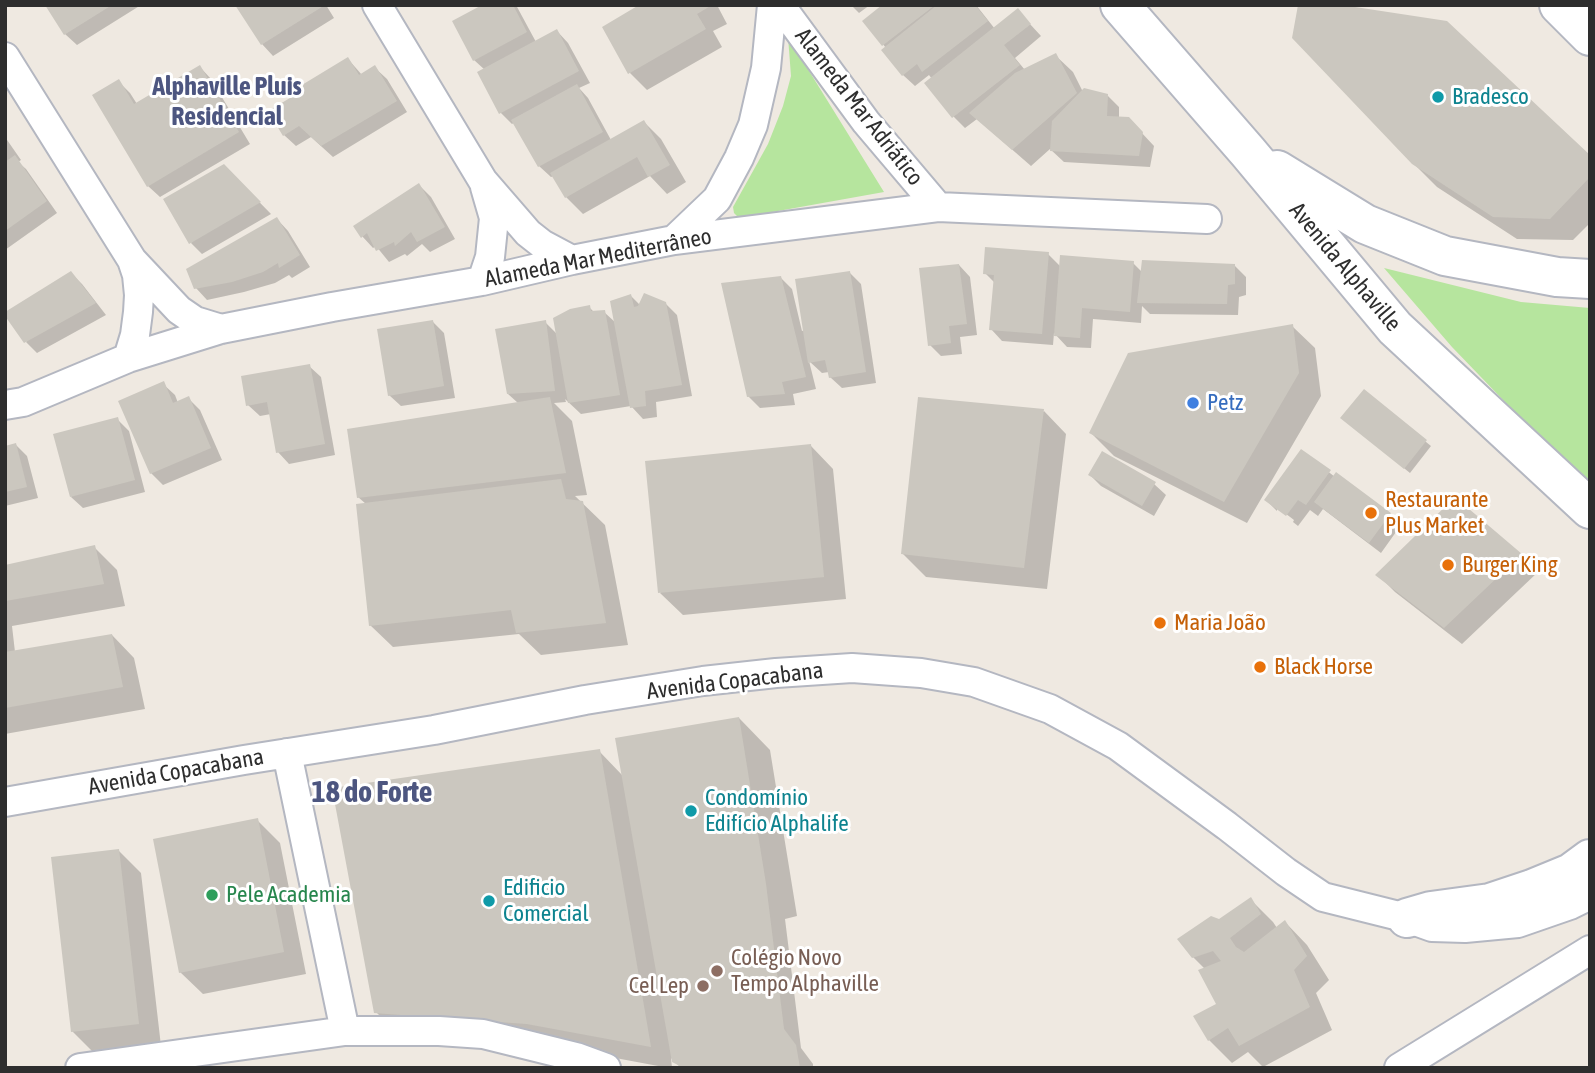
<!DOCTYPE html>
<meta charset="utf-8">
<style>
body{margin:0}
#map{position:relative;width:1595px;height:1073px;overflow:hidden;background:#efe9e1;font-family:"Asap Condensed",sans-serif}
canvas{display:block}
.frame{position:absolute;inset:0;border:7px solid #2e2e2e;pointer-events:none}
</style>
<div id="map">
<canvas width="1595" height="1073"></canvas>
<div class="frame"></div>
</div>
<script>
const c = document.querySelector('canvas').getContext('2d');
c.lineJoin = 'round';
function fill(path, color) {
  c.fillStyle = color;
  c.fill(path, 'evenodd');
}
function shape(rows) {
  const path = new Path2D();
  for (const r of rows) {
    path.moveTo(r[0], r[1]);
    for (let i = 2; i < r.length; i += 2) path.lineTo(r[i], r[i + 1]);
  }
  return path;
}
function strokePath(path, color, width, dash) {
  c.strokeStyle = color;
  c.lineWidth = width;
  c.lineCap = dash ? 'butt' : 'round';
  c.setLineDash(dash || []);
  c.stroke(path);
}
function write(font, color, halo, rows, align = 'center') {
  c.font = font + ' "Asap Condensed",sans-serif';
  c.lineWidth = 6;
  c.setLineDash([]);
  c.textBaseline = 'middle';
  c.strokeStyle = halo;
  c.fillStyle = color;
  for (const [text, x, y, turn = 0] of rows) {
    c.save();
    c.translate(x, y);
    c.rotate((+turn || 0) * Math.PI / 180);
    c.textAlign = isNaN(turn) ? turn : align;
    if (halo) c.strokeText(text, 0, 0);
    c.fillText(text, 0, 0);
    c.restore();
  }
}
const green = shape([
 [788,37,884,192,739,218,734,213,733,207,768,144,783,106,791,76],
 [1384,268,1521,302,1590,308,1590,485,1560,459,1452,347]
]);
const shadow = shape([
 [47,5,141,5,77,45,65,34],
 [238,5,326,5,334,18,273,56,262,44],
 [486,5,516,5,536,42,557,31,568,43,590,83,579,88,588,98,611,140,644,122,661,139,686,182,667,194,650,176,583,214,566,197,554,176,551,177,539,166,515,122,512,124,500,112,485,70,474,60],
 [643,5,717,5,727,24,713,31,722,47,647,90,630,73],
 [851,5,870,5,859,13],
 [885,5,976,5,995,29,1018,11,1041,36,1015,58,1025,70,1055,55,1073,72,1083,92,1108,96,1119,107,1119,118,1140,131,1154,146,1150,167,1064,162,1050,149,1031,166,977,119,965,128,954,117,927,83,932,79,929,75,915,86,903,75,886,48,864,21],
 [348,59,362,75,375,68,387,79,407,112,333,157,311,137,296,146,284,135],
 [200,67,211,79,250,144,160,197,148,186,119,82,130,93,137,104],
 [5,137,21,160,18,162,26,169,57,213,5,250],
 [1590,157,1590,223,1573,240,1517,239,1437,187,1413,163],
 [224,166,271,214,202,254,191,243],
 [419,185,431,197,455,239,430,252,422,244,407,256,405,254,389,262,376,246,373,248,362,236],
 [277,219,288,231,310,267,292,278,289,275,275,283,244,292,207,300,196,288],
 [1048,254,1061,267,1133,263,1142,272,1235,266,1246,277,1246,295,1239,297,1238,315,1150,314,1142,306,1141,323,1093,319,1091,348,1067,347,1054,333,1053,345,1002,341,991,329,995,283,985,273],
 [959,265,970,277,977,335,960,337,962,354,941,356,930,345],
 [849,272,861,284,876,383,842,388,830,377,829,372,822,373,809,361,816,389,793,394,795,405,760,408,748,396,781,278,792,289,802,331,805,330],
 [71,273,82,284,106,315,37,353,26,342],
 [631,296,640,305,665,303,677,315,692,396,656,402,657,417,643,419,631,406,581,414,565,399,566,402,554,403,572,421,587,495,575,496,605,525,628,645,541,655,519,634,393,647,370,625,366,504,358,497,518,403,508,394,545,322,557,334,589,307,595,313,604,312,616,323],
 [433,322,444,333,455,398,401,406,389,395],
 [1292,326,1315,348,1321,396,1247,523,1114,456,1091,433],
 [309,366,321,377,335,455,289,464,278,452,271,414,260,416,248,405],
 [163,384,175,395,178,403,188,398,200,410,222,460,163,485,151,473],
 [1364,392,1431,446,1410,473,1348,423],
 [1044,411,1066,434,1047,589,926,577,903,554],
 [117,419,129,431,145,492,83,508,71,497],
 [16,445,27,456,38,498,5,506,5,447],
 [811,446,833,469,846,599,683,615,660,593],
 [1302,451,1335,477,1390,514,1401,525,1381,553,1323,509,1318,516,1310,510,1298,526,1293,522,1294,520,1277,507,1277,511,1266,500],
 [1090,475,1154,484,1166,495,1154,516,1101,486],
 [1455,499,1521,555,1538,572,1462,644,1395,592,1378,575],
 [94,547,117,570,125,606,12,626,15,652,112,635,134,658,145,709,5,734,5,567],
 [739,718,770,750,797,916,785,919,801,1048,813,1064,813,1068,681,1068,671,1058,672,1068,669,1068,551,1046,399,1035,376,1012,599,751,623,776],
 [257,820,280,843,306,974,203,994,180,972],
 [118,850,141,873,161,1046,95,1054,72,1031],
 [1250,899,1273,922,1277,928,1285,922,1307,945,1329,980,1316,993,1332,1030,1263,1067,1248,1052,1232,1063,1209,1040,1219,1005,1205,969,1193,957,1219,921]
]);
const building = shape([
 [45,5,112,5,64,35],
 [235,5,325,5,261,45],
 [482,5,513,5,527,32,473,61,452,21],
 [639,5,712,5,697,14,706,29,628,74,602,27],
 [882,5,935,5,882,46,862,21],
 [937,5,975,5,988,21,922,72,917,64,902,76,881,50],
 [1298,5,1342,5,1447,21,1590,155,1590,177,1550,219,1493,217,1412,164,1292,38],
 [1018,8,1031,24,1004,45,1020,65,952,118,924,83],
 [557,29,579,71,499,114,477,72],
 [1056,53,1077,93,1012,150,969,113,1015,73],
 [348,57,359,75,375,65,397,101,321,146,299,126,283,136,268,111,295,95,292,91],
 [200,65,239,132,147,187,92,95,119,79,134,104],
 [577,84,603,132,538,167,511,120],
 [1084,88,1108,94,1107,116,1129,117,1143,132,1139,156,1050,151,1052,121],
 [644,120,670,165,648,177,637,157,565,198,550,173],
 [15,155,47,201,5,231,5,162],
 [224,164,261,202,189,244,163,199],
 [419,183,445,227,417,242,411,232,395,246,394,242,376,251,367,233,361,238,353,226],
 [277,217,300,255,279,268,278,263,263,272,232,282,194,289,186,269],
 [985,247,1049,252,1042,334,989,330,994,275,983,274],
 [1060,255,1134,261,1130,312,1082,308,1080,338,1054,336],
 [1142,260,1235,264,1235,284,1228,285,1227,304,1137,303],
 [959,264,967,324,949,326,951,343,928,346,919,268],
 [71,271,96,303,24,343,5,316,5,312],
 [850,271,866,372,829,378,825,360,808,363,795,279],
 [781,276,806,377,782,382,785,394,747,397,721,283],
 [644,293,666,302,682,385,645,391,646,406,630,408,610,301,631,294,634,307,638,306],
 [590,305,591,311,605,310,620,395,568,403,553,318,570,309],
 [433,320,444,386,388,396,377,329],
 [546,320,555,391,507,394,495,329],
 [1293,324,1299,373,1224,502,1089,433,1128,353],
 [310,364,325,444,276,453,267,402,246,406,241,376],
 [164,381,173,403,189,396,211,448,150,474,118,401],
 [1364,389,1427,440,1404,469,1340,418],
 [550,397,566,473,357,498,347,429],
 [918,397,1044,409,1024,568,901,554],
 [118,417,135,480,70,497,53,434],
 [16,443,27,487,5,492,5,446],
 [811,444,824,577,658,593,645,461],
 [1301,449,1331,470,1306,505,1298,500,1286,516,1264,500],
 [1102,451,1156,482,1142,506,1088,475],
 [1336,472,1391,513,1369,543,1314,502],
 [561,479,566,499,583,501,606,623,516,633,511,610,369,626,356,504],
 [1455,497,1522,554,1444,628,1375,575],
 [95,545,104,584,5,601,5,565],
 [112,634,123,687,5,708,5,652],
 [739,717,766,884,784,1029,796,1045,800,1068,684,1068,672,1062,615,738],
 [600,749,651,1047,527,1024,374,1013,332,788],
 [258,818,284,952,179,973,153,839],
 [119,849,139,1024,71,1032,51,857],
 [1251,897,1261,914,1230,938,1236,947,1244,952,1285,920,1307,956,1294,970,1310,1007,1239,1046,1228,1028,1208,1041,1193,1016,1216,1004,1198,970,1221,961,1213,951,1192,958,1177,939,1211,916,1219,919]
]);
const street = shape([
 [377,5,483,181,528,233,542,244,572,260],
 [780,5,866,122,938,207],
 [5,57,132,260,179,310,195,321,221,329],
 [674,240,717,199,739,158,753,125,766,68,772,5],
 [482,281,490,257,494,218,485,187],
 [128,358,135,335,138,312,139,295,137,275,132,260],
 [5,405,23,402,128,358,221,329,332,307,482,281,572,260,674,240,938,207,1207,219],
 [287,753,345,1031],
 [5,802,244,760,434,730,585,700,703,681,776,673,852,668,921,673,974,682,1050,709,1118,746,1227,826,1286,872,1323,897,1407,918,1432,927,1465,928,1518,923,1570,905,1590,895],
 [80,1068,345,1031,439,1031,483,1034,576,1057,606,1068],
 [1399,1068,1590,950]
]);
const secondary = shape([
 [1120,5,1248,152,1395,328,1590,509],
 [1559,5,1590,36],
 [1277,170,1365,224,1445,256,1557,277,1590,279],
 [1407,918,1431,911,1490,903,1532,889,1571,873,1590,859]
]);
const markers = [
 [1438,97,7,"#0f9aa8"],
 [1193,403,7,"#3f7fe0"],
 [1371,513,7,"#e8710a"],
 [1448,565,7,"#e8710a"],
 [1160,623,7,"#e8710a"],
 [1260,667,7,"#e8710a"],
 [691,811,7,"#0f9aa8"],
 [212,895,7,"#2e9e5b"],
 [489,901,7,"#0f9aa8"],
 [717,971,7,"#8d6e63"],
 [703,986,7,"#8d6e63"]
];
const cultureNames = [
 ["Bradesco",1452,97],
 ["Condomínio",705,798],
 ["Edifício Alphalife",705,824],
 ["Edificio",503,888],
 ["Comercial",503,914]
];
const streetNames = [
 ["Alameda Mar Adriático",859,107,52],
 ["Alameda Mar Mediterrâneo",598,258,-11],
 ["Avenida Alphaville",1345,267,50],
 ["Avenida Copacabana",735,681,-7],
 ["Avenida Copacabana",176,772,-10]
];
const shopNames = [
 ["Petz",1207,403]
];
const foodNames = [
 ["Restaurante",1385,500],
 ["Plus Market",1385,526],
 ["Burger King",1462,565],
 ["Maria João",1174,623],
 ["Black Horse",1274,667]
];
const leisureNames = [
 ["Pele Academia",226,895]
];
const educationNames = [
 ["Colégio Novo",731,958],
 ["Tempo Alphaville",731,984],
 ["Cel Lep",689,986,"right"]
];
const quarterNames = [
 ["Alphaville Pluis",227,87],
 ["Residencial",227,117]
];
const districtNames = [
 ["18 do Forte",372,793]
];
fill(green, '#b6e59e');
fill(shadow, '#0003');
fill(building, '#cbc7bf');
strokePath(street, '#b4b7c1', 32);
strokePath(secondary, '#b4b7c1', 42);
strokePath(street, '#fff', 28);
strokePath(secondary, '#fff', 38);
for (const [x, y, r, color] of markers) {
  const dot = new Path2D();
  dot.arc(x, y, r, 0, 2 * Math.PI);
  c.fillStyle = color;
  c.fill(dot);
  strokePath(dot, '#fff', 2.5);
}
write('23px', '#0d838f', '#fff', cultureNames, 'left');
write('23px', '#2e2e2e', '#fff', streetNames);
write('23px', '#366cbe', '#fff', shopNames, 'left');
write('23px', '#c56008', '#fff', foodNames, 'left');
write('23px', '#27864d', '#fff', leisureNames, 'left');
write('23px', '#785e54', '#fff', educationNames, 'left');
write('bold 26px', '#4d5680', '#fff', quarterNames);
write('bold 30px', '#4d5680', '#fff', districtNames);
</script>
